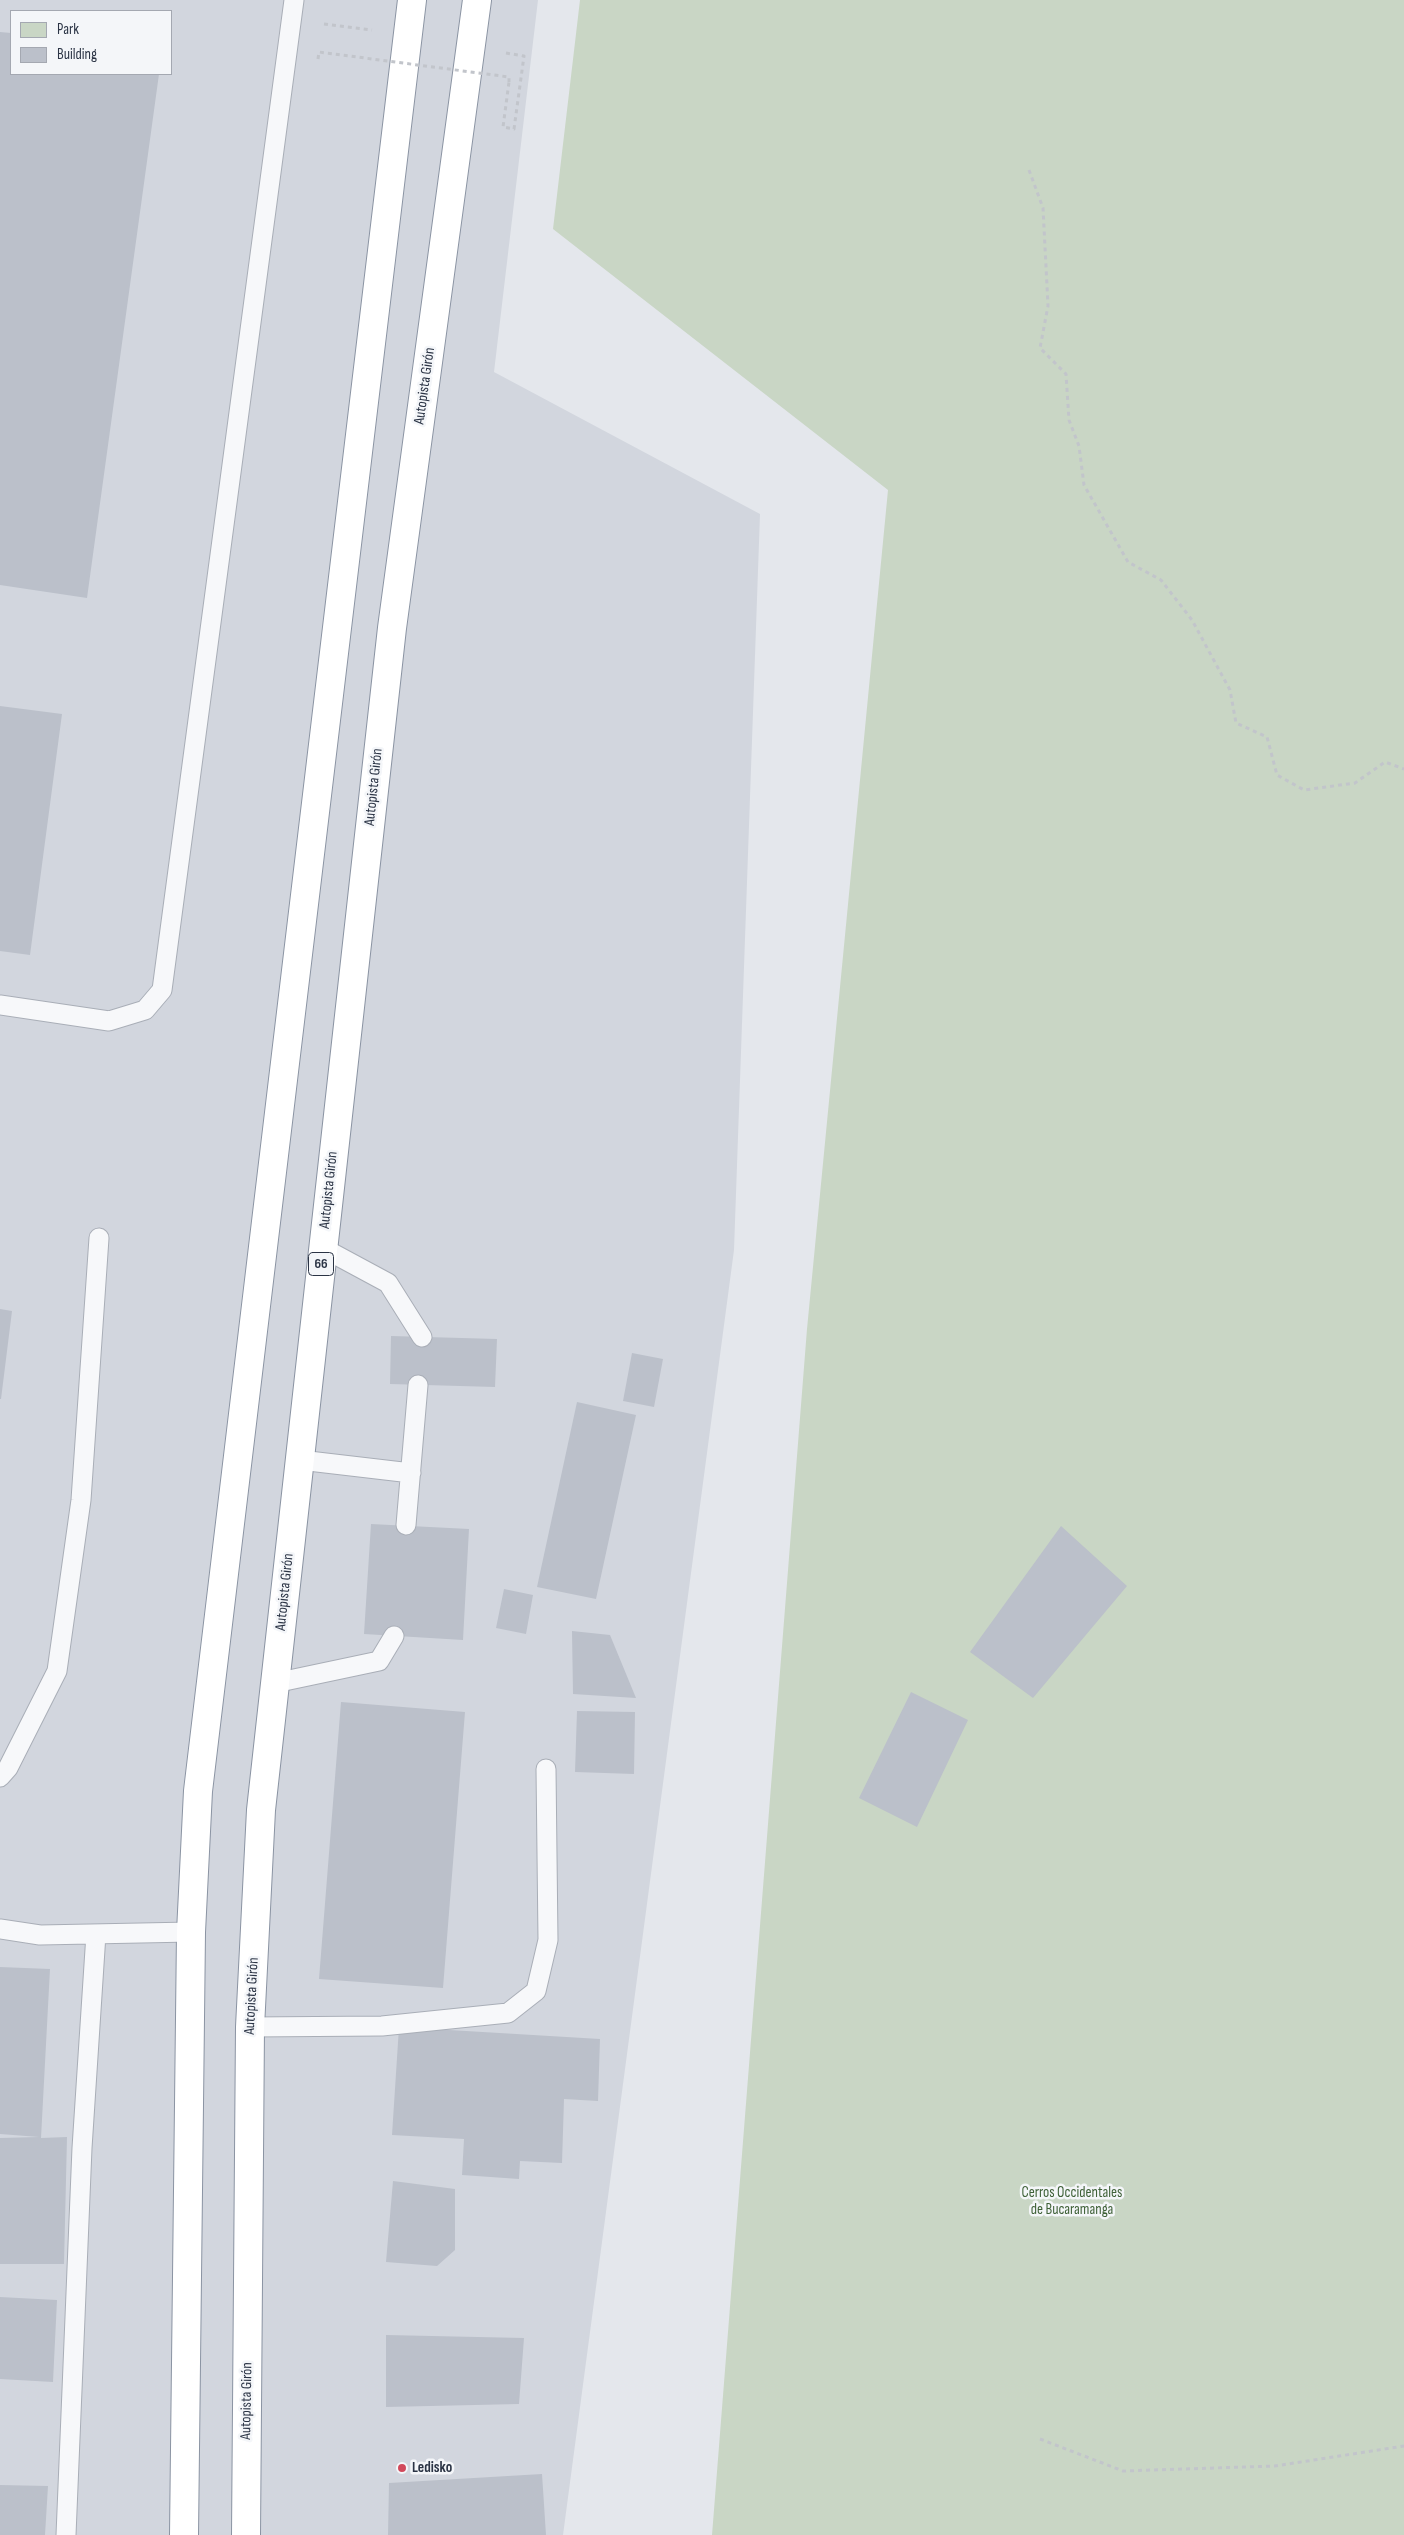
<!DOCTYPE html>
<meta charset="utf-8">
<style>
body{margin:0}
#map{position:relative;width:1404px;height:2535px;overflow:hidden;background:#e4e7ec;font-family:"Sofia Sans Condensed",sans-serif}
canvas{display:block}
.legend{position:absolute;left:10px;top:10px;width:162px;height:65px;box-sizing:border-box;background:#f4f6f9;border:1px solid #a4a8b1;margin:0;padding:6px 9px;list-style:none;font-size:15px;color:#2b3445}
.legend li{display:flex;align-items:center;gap:10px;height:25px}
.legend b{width:25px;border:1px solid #a4a8b1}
</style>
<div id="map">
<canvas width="1404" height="2535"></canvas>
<ul class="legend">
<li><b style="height:14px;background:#c9d6c5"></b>Park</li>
<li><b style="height:14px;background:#bbc0ca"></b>Building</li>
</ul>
</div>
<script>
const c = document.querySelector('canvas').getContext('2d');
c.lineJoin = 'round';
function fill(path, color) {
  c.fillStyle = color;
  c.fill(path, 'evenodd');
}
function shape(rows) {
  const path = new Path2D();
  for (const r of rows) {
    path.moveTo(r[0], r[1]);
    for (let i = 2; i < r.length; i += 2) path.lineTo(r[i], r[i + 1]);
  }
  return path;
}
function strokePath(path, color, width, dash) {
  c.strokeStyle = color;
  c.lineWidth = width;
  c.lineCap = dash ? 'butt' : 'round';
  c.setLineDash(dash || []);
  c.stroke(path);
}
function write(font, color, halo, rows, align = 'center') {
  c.font = font + ' "Sofia Sans Condensed",sans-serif';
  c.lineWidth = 5;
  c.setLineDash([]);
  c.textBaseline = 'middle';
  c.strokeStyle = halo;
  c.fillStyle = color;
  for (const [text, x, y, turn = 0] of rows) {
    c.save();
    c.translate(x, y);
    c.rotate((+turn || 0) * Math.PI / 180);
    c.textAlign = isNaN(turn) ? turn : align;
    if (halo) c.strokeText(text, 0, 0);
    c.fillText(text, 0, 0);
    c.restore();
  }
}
const built = shape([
 [0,0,538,0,494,372,760,514,734,1250,563,2535,0,2535],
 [11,11,171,11,171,74,11,74]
]);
const green = shape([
 [580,0,1404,0,1404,2535,712,2535,807,1329,888,490,553,229]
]);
const building = shape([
 [0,32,11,33,11,74,159,74,87,598,0,585],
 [0,706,62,714,30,955,0,951],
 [0,1309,12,1311,1,1399,0,1399],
 [391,1336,497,1339,495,1387,390,1384],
 [632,1353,663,1359,654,1407,623,1401],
 [577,1402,636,1415,596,1599,537,1587],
 [371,1524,469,1529,463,1640,364,1634],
 [1061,1526,1127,1586,1033,1698,970,1652],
 [504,1589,533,1595,526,1634,496,1628],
 [572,1631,610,1635,636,1698,573,1694],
 [911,1692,968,1720,917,1827,859,1798],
 [341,1702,465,1712,443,1988,319,1979],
 [577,1711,635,1712,634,1774,575,1772],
 [0,1967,50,1969,41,2138,67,2137,64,2264,0,2264,0,2138,39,2137,0,2134],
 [399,2027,600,2039,598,2101,564,2099,562,2163,520,2161,519,2179,462,2175,464,2139,392,2135],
 [393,2181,455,2189,455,2250,437,2266,386,2262],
 [0,2297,57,2300,53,2382,0,2379],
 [386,2335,524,2338,519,2404,386,2407],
 [542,2474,546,2535,388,2535,389,2483],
 [0,2485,48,2486,45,2535,0,2535]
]);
const path = shape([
 [324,24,372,30],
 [506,53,524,56,514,129,503,127,509,82],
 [1029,170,1043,208,1048,306,1040,348,1066,374,1069,420,1079,446,1084,485,1128,562,1161,580,1192,620,1230,690,1236,723,1267,737,1277,775,1304,790,1355,783,1385,762,1404,769],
 [1040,2439,1123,2471,1275,2466,1404,2446]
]);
const service = shape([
 [0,1005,109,1021,145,1010,162,990,294,0],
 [323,1248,388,1283,422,1337],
 [300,1460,411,1473],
 [406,1525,418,1385],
 [275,1683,379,1661,394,1636],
 [0,1777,8,1768,57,1671,81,1500,99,1238],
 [0,1929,40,1935,191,1932],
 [250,2027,382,2026,508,2013,536,1991,548,1940,546,1769],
 [66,2535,82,2148,96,1934]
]);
const trunk = shape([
 [184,2535,191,1932,198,1791,412,0],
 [246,2535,250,2027,261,1810,392,628,477,0]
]);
const pathBridge = shape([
 [318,59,319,52,509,77,509,82]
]);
const markers = [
 [402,2468,5,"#d1495b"]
];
const shields = [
 [321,1264,25]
];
const shieldNames = [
 ["66",321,1264]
];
const streetNames = [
 ["Autopista Girón",425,386,-82],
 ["Autopista Girón",374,787,-84],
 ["Autopista Girón",329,1190,-84],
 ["Autopista Girón",285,1592,-84],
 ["Autopista Girón",252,1996,-87],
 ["Autopista Girón",247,2401,-89]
];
const parkNames = [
 ["Cerros Occidentales",1072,2193],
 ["de Bucaramanga",1072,2210]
];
const poiNames = [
 ["Ledisko",412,2468]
];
fill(built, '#d2d6de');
fill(green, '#c9d6c5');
fill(building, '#bbc0ca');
strokePath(service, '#a9aeb7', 21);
strokePath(trunk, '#8b94a3', 30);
strokePath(path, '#c2c5cb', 3, [4, 4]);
strokePath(service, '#f7f8fa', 19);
strokePath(trunk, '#fff', 28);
strokePath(pathBridge, '#c2c5cb', 3, [4, 4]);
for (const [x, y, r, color] of markers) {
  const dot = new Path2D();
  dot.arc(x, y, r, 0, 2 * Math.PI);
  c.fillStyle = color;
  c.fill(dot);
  strokePath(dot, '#f4f6f9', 2);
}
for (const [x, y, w] of shields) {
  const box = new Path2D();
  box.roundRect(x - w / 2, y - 11.5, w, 23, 4);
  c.fillStyle = '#f4f6f9';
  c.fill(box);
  strokePath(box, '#2b3445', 1);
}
write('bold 14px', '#2b3445', null, shieldNames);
write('15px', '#2b3445', '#f4f6f9', streetNames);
write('15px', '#3f6138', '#f4f6f9', parkNames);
write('bold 15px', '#2b3445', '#f4f6f9', poiNames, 'left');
</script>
